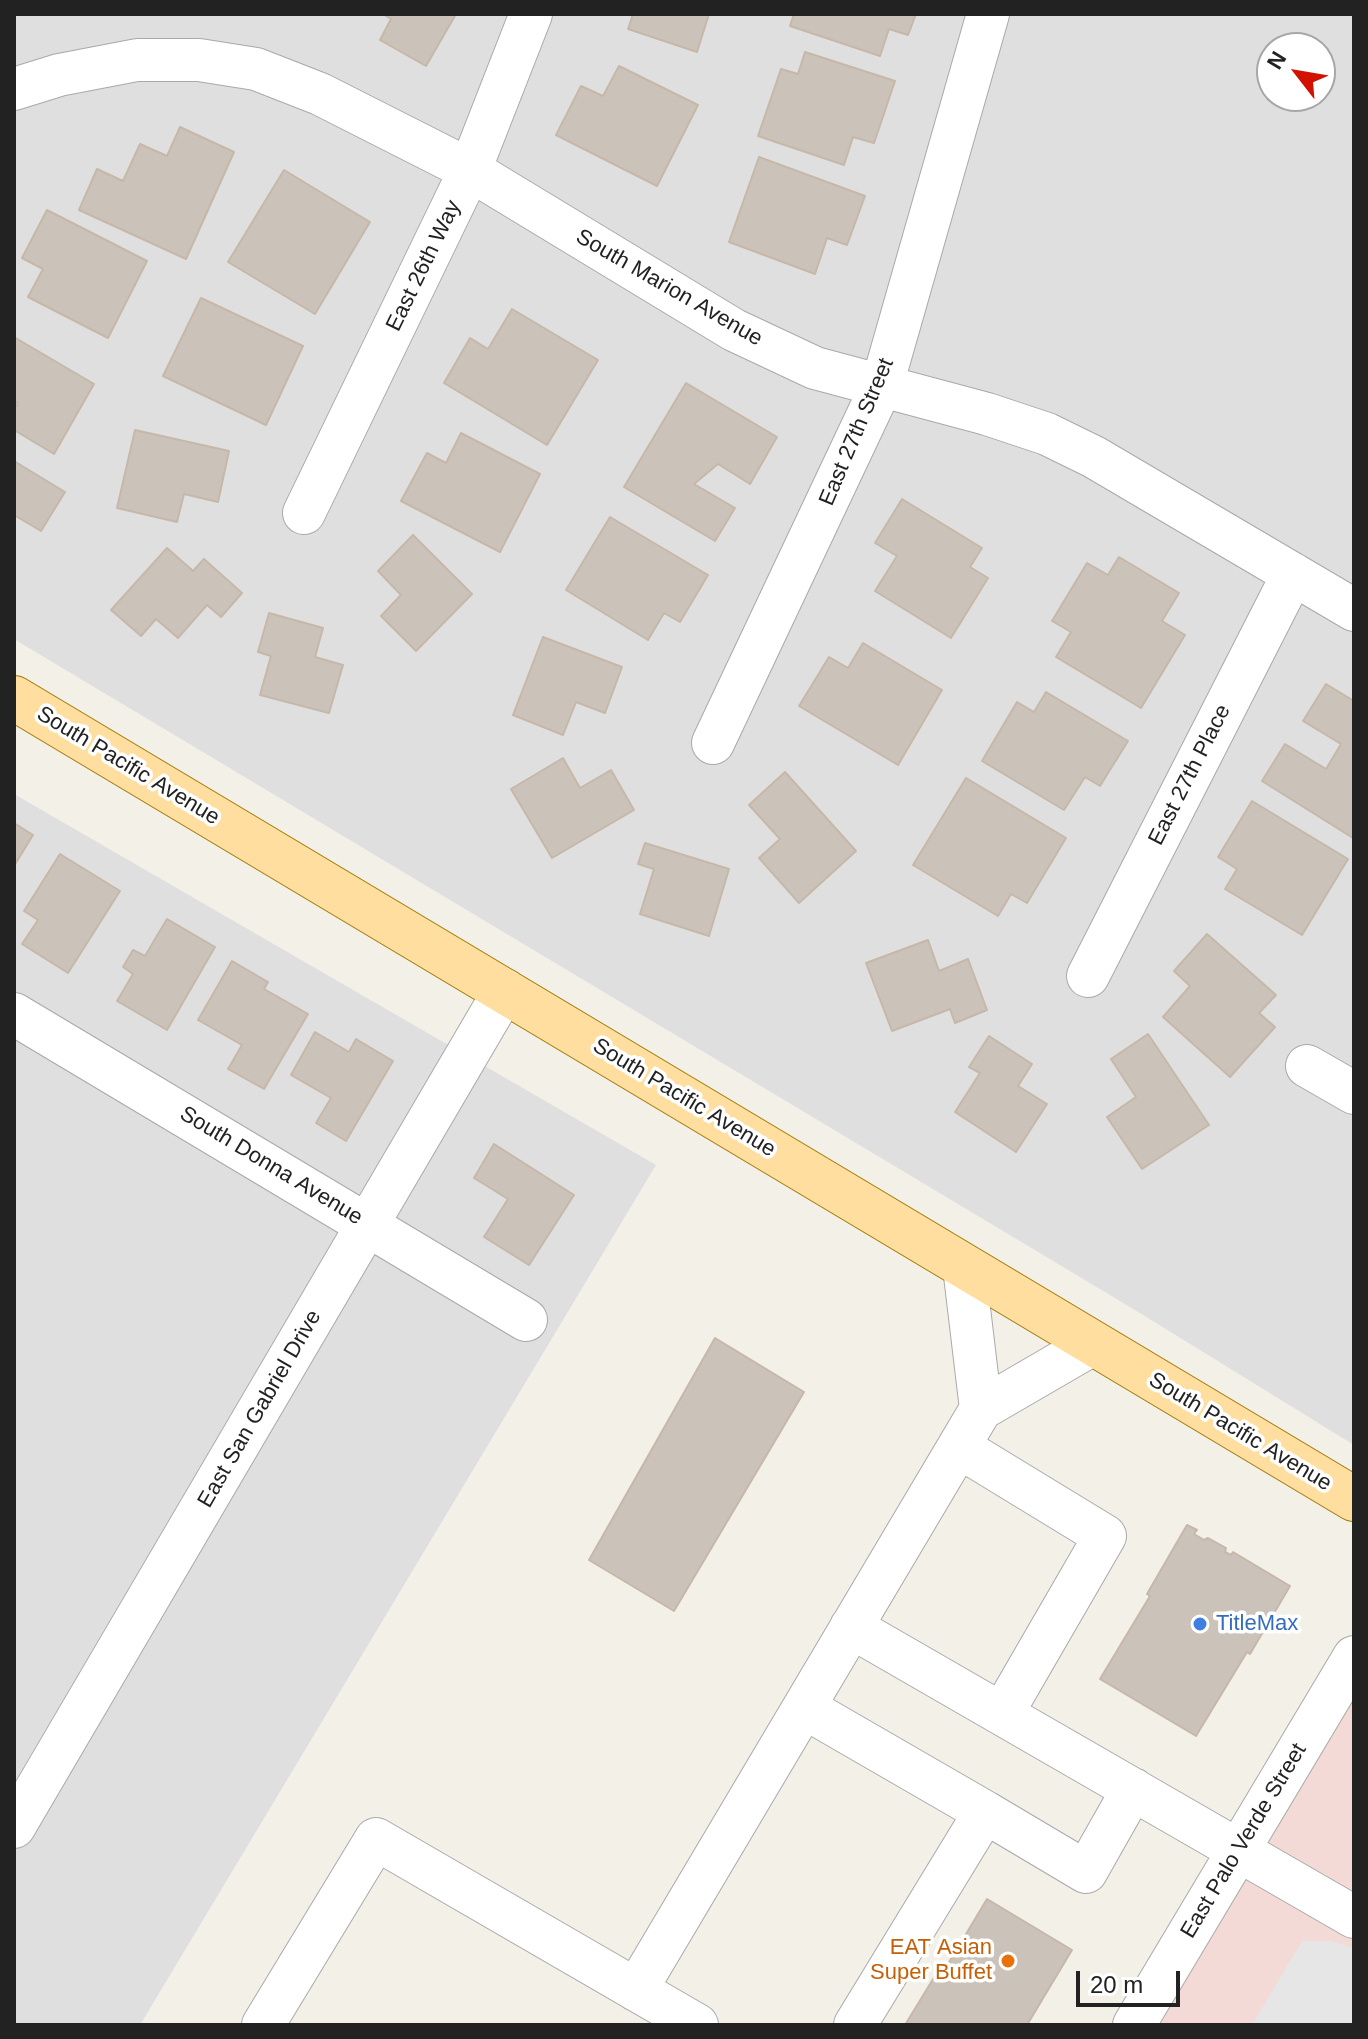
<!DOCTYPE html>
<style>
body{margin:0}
#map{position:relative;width:1368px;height:2039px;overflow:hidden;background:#f3f0e8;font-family:Helvetica,sans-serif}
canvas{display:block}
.frame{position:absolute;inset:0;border:16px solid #222;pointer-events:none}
.north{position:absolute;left:1256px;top:32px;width:80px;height:80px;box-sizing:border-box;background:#fff;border:2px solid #a7a7a7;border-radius:50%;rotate:301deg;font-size:22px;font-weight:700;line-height:32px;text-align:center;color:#222}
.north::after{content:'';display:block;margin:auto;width:28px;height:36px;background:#d31100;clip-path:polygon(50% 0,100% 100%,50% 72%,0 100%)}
.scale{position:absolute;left:1076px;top:1971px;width:104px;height:36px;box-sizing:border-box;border:4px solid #222;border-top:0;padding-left:10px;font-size:24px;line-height:28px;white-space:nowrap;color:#222;-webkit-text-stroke:6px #fff;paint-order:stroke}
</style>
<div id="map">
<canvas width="1368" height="2039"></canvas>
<div class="frame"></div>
<div class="north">N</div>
<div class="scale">20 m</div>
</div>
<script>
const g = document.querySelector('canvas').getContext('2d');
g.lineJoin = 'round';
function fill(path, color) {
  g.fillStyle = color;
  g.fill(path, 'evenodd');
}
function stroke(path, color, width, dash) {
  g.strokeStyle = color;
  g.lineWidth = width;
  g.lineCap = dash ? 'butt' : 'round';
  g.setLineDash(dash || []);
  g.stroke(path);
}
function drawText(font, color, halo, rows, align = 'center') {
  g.font = font + ' Helvetica,sans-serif';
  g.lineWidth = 7;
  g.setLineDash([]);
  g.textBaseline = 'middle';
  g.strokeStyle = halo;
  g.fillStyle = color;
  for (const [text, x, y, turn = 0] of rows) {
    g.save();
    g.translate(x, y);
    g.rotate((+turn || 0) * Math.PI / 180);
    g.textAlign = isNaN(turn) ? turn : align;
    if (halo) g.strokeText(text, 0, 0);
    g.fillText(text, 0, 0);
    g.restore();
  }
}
const residential = new Path2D(`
 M14 14H1354V1445L1135 1310 14 639ZM1272 48H1320V96H1272Z
 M14 794 656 1165 140 2025H14Z`);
const commercial = new Path2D(`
 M1354 1657V2025H1135Z`);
const parking = new Path2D(`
 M1302 1941H1331L1354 1948V2025H1252Z`);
const building = new Path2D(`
 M383 14H456L426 66 380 40 391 19Z
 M633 14H709L697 52 628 29Z
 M794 14H916L908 35 889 29 880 56 790 26Z
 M805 52 895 81 874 143 853 137 844 165 758 136 781 69 798 74Z
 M619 66 698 105 657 186 556 135 581 86 603 96Z
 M180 127 234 152 186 259 79 210 97 169 123 181 140 144 167 156Z
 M759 157 865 196 847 245 827 238 815 274 729 242Z
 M284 170 370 222 315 314 228 262Z
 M47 210 147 261 108 338 28 297 43 269 22 258Z
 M201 298 303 346 266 425 163 376Z
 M512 309 598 360 547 445 444 383 470 338 488 349Z
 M14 337 94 384 54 454 14 430V409L18 403 14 400Z
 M686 383 777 437 750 484 718 464 694 484 735 508 715 541 624 487Z
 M135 430 229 451 218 502 184 494 177 522 117 508Z
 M461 433 540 474 500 552 401 501 427 453 446 463Z
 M14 461 65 492 41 531 14 515Z
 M902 499 982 548 970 567 988 578 951 638 875 591 897 556 875 543Z
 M610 517 708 575 680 622 664 613 648 640 566 590Z
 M413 535 472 594 416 651 381 616 401 595 378 571Z
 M167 548 193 571 204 559 242 593 221 617 207 605 178 638 156 619 141 636 111 610Z
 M1119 557 1179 593 1162 621 1185 635 1141 708 1056 657 1071 632 1052 621 1087 563 1108 575Z
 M269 613 323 628 315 657 343 665 329 713 260 695 271 656 258 652Z
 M543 637 622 667 605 713 576 702 563 735 513 715Z
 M863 643 942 690 898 765 799 706 829 657 848 668Z
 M1326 684 1354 701 1353 838 1262 781 1285 744 1326 769 1341 744 1303 721Z
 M1046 692 1128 741 1100 786 1085 777 1064 810 982 761 1017 702 1034 712Z
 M563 758 580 788 611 770 634 810 552 858 511 789Z
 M785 772 856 851 799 903 759 858 780 839 749 805Z
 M966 778 1066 838 1027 903 1011 894 998 916 913 865Z
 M1252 801 1348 859 1302 935 1225 889 1237 869 1218 857Z
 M14 823 33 835 14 866Z
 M645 843 729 869 709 936 640 914 654 869 638 864Z
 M60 854 120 891 68 973 22 944 38 920 24 911Z
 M167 919 215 947 167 1030 117 1001 133 974 123 967 133 950 145 956Z
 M1207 934 1276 995 1259 1013 1275 1027 1230 1077 1163 1017 1190 986 1174 971Z
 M928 940 939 971 968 959 987 1010 955 1023 950 1009 892 1031 866 963Z
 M232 961 268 982 264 989 308 1014 264 1089 228 1069 242 1045 198 1020Z
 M315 1032 349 1052 356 1039 393 1061 346 1141 316 1123 331 1098 291 1075Z
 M1148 1034 1209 1125 1142 1169 1107 1117 1136 1097 1111 1059Z
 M989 1036 1032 1064 1018 1086 1047 1104 1016 1152 955 1112 980 1073 969 1067Z
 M494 1144 574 1195 529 1265 484 1237 508 1199 474 1178Z
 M715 1338 804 1392 674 1611 589 1560Z
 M1187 1525 1197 1530 1194 1534 1204 1540 1208 1538 1226 1548 1225 1552 1231 1555 1233 1552 1290 1586 1250 1654 1247 1652 1196 1736 1100 1679 1150 1596 1147 1594Z
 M987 1899 1072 1950 1027 2025H905L938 1971 942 1974Z`);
const minor = new Path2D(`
 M14 89 59 75 137 60H199L256 69 320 94 470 170 734 330 815 368 987 414 1047 434 1094 457 1354 610
 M304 513 470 170 531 14
 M713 743 882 385 988 14
 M1088 976 1293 574
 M14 1014 526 1320
 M1307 1066 1354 1093
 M964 1267 981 1409
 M959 1447 1105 1536 1002 1714
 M851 1627 1354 1917
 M805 1708 985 1812
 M14 1827 505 990
 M636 1990 981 1409 1093 1344
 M263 2025 376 1839 697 2025
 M855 2025 985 1812 1086 1872 1133 1789
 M1134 2025 1354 1657`);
const major = new Path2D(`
 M14 698 1354 1499`);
const markers = [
 [1200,1624,8,"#3f7fe0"],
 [1008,1961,8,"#e8710a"]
];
const streetNames = [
 ["East 26th Way",424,266,-64],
 ["South Marion Avenue",669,288,30],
 ["East 27th Street",857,432,-67],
 ["South Pacific Avenue",128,766,31],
 ["East 27th Place",1190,775,-63],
 ["South Pacific Avenue",684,1098,31],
 ["South Donna Avenue",271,1166,31],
 ["East San Gabriel Drive",260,1409,-60],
 ["South Pacific Avenue",1240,1432,31],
 ["East Palo Verde Street",1244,1841,-59]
];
const shopNames = [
 ["TitleMax",1216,1624]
];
const foodNames = [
 ["EAT Asian",992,1948],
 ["Super Buffet",992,1973]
];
fill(residential, '#e0dfdf');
fill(commercial, '#f4dad6');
fill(parking, '#e6e6e6');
fill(building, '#cbc3ba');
stroke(building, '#c6b8a9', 2);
stroke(minor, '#a9a9a9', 44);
stroke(major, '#9f7800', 46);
stroke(minor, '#fff', 42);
stroke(major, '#ffdea0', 44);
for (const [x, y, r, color] of markers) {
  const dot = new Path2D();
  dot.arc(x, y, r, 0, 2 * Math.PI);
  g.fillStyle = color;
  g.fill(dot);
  stroke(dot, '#fff', 3);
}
drawText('22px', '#222', '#fff', streetNames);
drawText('22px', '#366cbe', '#fff', shopNames, 'left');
drawText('22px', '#c56008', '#fff', foodNames, 'right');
</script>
